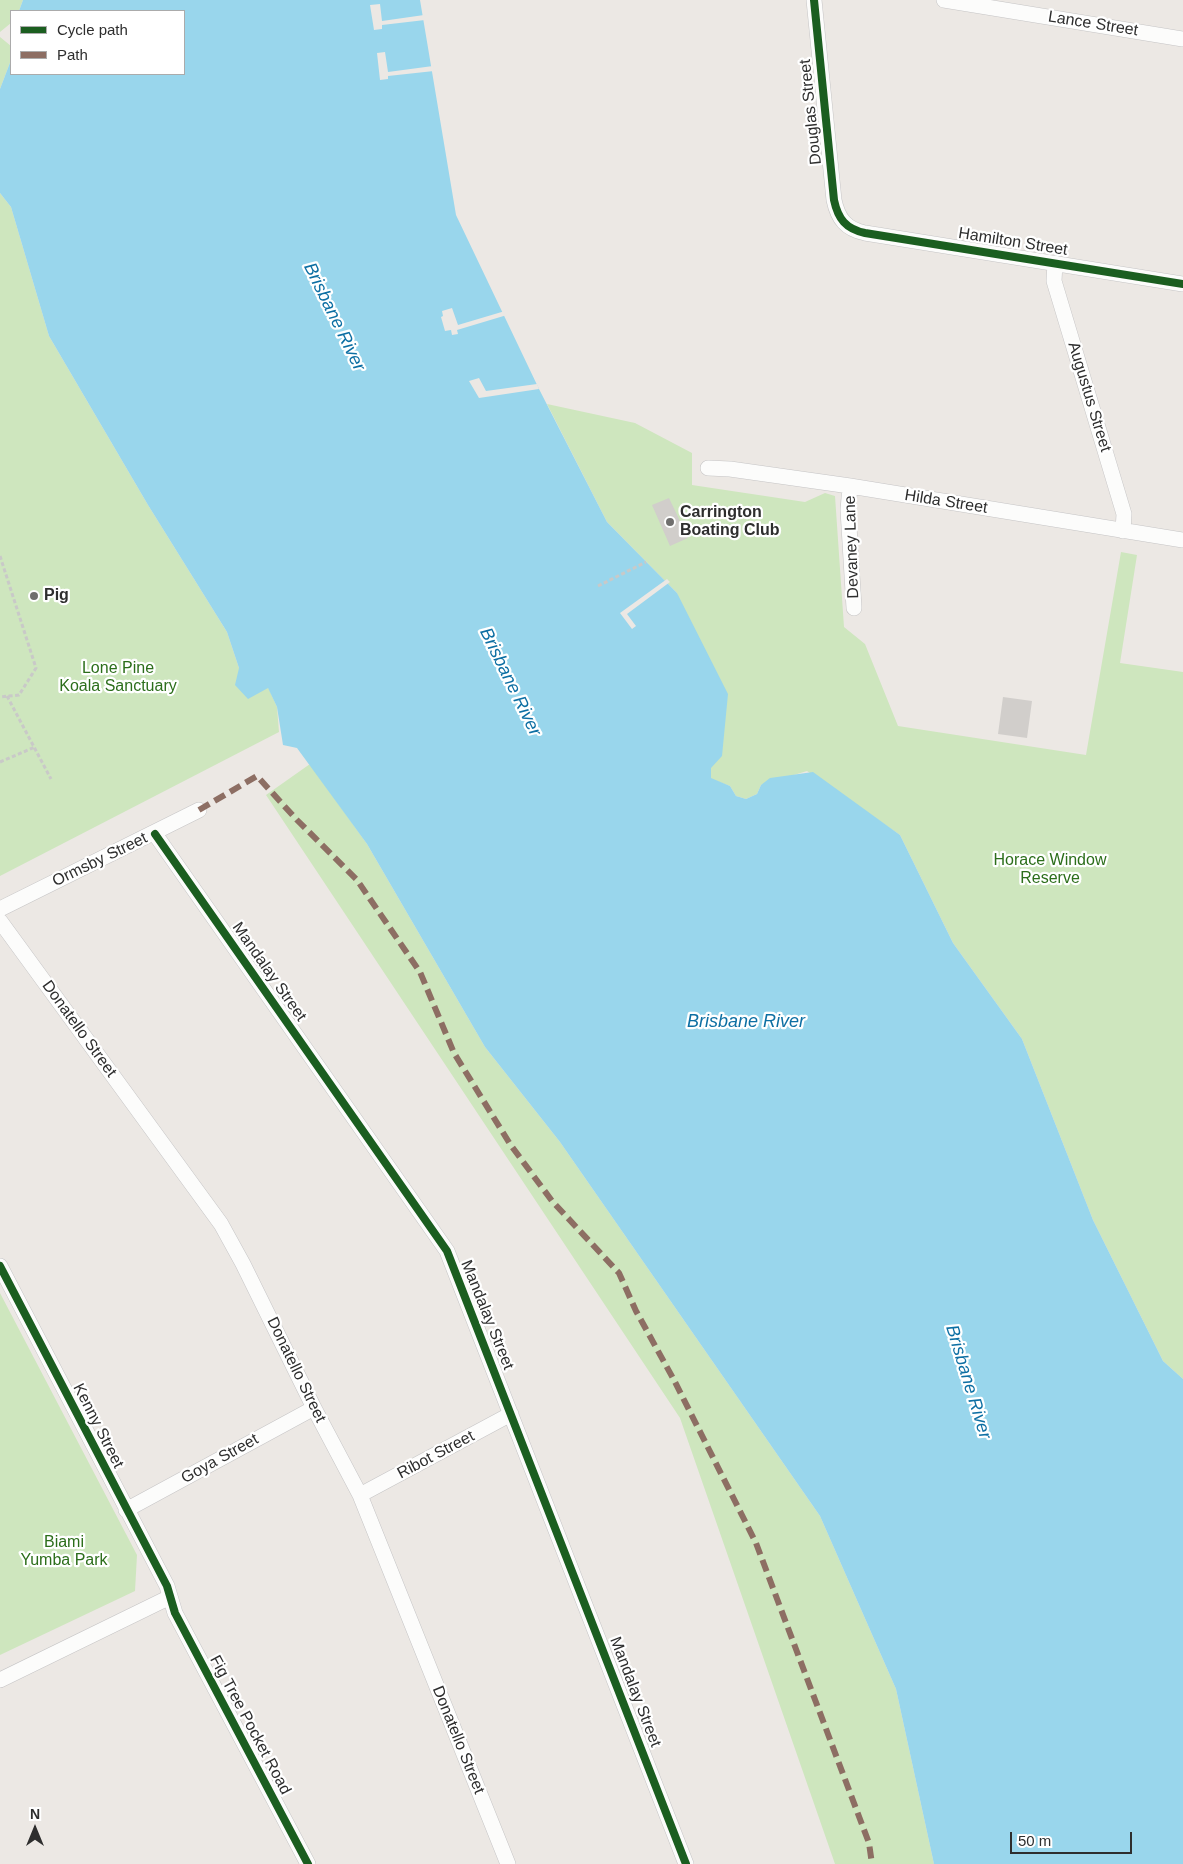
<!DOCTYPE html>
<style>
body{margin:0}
#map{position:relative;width:1183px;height:1864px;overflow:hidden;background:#ece8e4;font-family:Helvetica,sans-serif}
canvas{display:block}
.legend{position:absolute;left:10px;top:10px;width:175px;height:65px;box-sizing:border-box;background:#fff;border:1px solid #ababab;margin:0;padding:6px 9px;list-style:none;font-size:15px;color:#2e2e2e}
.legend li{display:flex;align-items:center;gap:10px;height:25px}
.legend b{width:25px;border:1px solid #ababab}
.north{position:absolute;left:10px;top:1804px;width:50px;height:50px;-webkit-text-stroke:4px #fff;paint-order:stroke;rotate:0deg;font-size:14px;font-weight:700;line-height:20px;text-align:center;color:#2e2e2e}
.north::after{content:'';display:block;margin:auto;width:18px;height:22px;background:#2e2e2e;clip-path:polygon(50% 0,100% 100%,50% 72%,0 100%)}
.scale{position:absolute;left:1010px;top:1832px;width:122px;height:22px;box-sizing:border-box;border:2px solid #2e2e2e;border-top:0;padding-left:6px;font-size:15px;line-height:18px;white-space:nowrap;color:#2e2e2e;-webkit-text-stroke:4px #fff;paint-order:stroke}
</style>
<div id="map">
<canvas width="1183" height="1864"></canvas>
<ul class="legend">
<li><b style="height:6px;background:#1b5e20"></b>Cycle path</li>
<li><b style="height:6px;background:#8d6e63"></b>Path</li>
</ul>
<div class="north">N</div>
<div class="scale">50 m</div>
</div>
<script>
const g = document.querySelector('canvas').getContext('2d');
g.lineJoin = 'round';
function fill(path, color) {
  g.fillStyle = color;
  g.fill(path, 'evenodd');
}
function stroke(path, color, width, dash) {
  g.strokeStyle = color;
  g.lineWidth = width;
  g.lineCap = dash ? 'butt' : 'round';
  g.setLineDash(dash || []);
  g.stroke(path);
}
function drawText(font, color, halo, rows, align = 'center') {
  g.font = font + ' Helvetica,sans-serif';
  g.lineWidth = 4.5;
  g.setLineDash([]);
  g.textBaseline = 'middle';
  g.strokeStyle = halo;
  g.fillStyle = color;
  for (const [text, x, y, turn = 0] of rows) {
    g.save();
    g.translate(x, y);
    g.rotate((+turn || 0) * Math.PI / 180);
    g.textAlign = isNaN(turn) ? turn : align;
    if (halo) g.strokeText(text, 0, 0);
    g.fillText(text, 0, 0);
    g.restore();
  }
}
const green = new Path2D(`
 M0 0H23L19 11H11V23L0 32Z
 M0 37 11 46V60L0 89Z
 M0 193 11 207 49 336 148 505 227 632 239 668 268 687 277 707 279 732 0 876Z
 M547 404 635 423 692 453V485L805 502 825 493 835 496 844 627 865 644 898 726 1086 755 1121 552 1137 555 1120 663 1183 672V1379L1163 1361 1093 1220 1022 1039 953 943 900 835 807 771 761 785 757 794 746 799 736 796 730 786 711 779V768L677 593 607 522Z
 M310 764 367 844 485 1047 560 1142 820 1516 896 1689 934 1864H835L680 1418 266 795Z
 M0 1293 137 1555 135 1591 0 1655Z`);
const water = new Path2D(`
 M23 0H420L456 215 539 389 607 522 677 593 728 694 722 756 711 768V778L730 786 736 796 746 799 757 794 761 785 770 778 813 772 900 835 953 943 1022 1039 1093 1220 1163 1361 1183 1379V1864H934L896 1689 820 1516 560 1142 485 1047 367 844 297 748 283 745 277 707 268 688 248 699 235 685 239 668 227 632 148 505 49 336 11 207 0 193V89L11 60V74H184V11H19Z`);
const pier = new Path2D(`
 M380 4 382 21 424 15 425 20 382 25V29L374 30 370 5Z
 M385 52 388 72 433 66 434 71 388 76V79L380 80 377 53Z
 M452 308 458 325 505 311 507 315 457 330 458 334 452 335 451 330 445 331 441 317 443 316 442 311Z
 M479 378 486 391 537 384 539 389 479 398 469 381Z
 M667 579 670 582 627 614 636 626 632 629 620 613Z`);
const building = new Path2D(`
 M669 498 688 538 670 546 652 505Z
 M1003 697 1032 701 1027 738 998 734Z`);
const path = new Path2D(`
 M0 556 36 668 19 695 0 697
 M598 586 646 562
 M7 696 51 779
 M0 762 35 747`);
const street = new Path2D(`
 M814 0 834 200C838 219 846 229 865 233L1183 284
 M944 0 1183 39
 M1055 263 1054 281 1124 514 1123 531
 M708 468 730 469 850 486 1183 540
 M850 486 848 510 854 608
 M155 834 447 1251 686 1864
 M0 909 199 810
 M0 921 221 1224 243 1264 314 1408 360 1495 508 1864
 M0 1266 167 1586 175 1613 308 1864
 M360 1495 511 1414
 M126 1510 314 1408
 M0 1680 170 1597`);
const quiet = new Path2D(`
 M199 810 257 776 297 820 357 880 420 972 454 1053 510 1144 552 1201 619 1273 636 1311 674 1380 756 1543 869 1843 872 1864`);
const cycleway = new Path2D(`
 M814 0 834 200C838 219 846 229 865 233L1183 284
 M155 834 447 1251 686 1864
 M0 1266 167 1586 175 1613 308 1864`);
const markers = [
 [670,522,5,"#706f6e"],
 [34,596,5,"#706f6e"]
];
const streetNames = [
 ["Lance Street",1093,24,9],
 ["Douglas Street",811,112,-96],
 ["Hamilton Street",1013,242,9],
 ["Augustus Street",1089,397,73],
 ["Hilda Street",946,502,9],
 ["Devaney Lane",852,547,-92],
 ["Ormsby Street",100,860,-26],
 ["Mandalay Street",269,972,55],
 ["Donatello Street",79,1029,54],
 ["Mandalay Street",487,1315,68],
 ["Donatello Street",296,1370,64],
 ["Kenny Street",98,1426,63],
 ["Ribot Street",436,1455,-28],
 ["Goya Street",220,1459,-29],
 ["Mandalay Street",635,1692,69],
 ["Fig Tree Pocket Road",250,1725,62],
 ["Donatello Street",458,1740,68]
];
const poiNames = [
 ["Carrington",680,513],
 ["Boating Club",680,531],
 ["Pig",44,596]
];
const parkNames = [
 ["Lone Pine",118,669],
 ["Koala Sanctuary",118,687],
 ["Horace Window",1050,861],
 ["Reserve",1050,879],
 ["Biami",64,1543],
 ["Yumba Park",64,1561]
];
const waterNames = [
 ["Brisbane River",334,317,64],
 ["Brisbane River",510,682,64],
 ["Brisbane River",746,1022],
 ["Brisbane River",968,1382,73]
];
fill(green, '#cee6be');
fill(water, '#99d6ec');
fill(pier, '#ece8e4');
fill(building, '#d1cecb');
stroke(street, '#c5c4c5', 16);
stroke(path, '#c9c9c8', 3, [4, 2.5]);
stroke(street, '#fcfcfb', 15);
stroke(quiet, '#8d6e63', 6, [12, 6]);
stroke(cycleway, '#1b5e20', 8);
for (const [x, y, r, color] of markers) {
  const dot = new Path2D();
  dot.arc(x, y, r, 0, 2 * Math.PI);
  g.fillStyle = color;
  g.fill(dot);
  stroke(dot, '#fff', 2);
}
drawText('16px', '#2e2e2e', '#fff', streetNames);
drawText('bold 16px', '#2e2e2e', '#fff', poiNames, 'left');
drawText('16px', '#2c6e1b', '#fff', parkNames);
drawText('italic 18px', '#0d6fa3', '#fff', waterNames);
</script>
